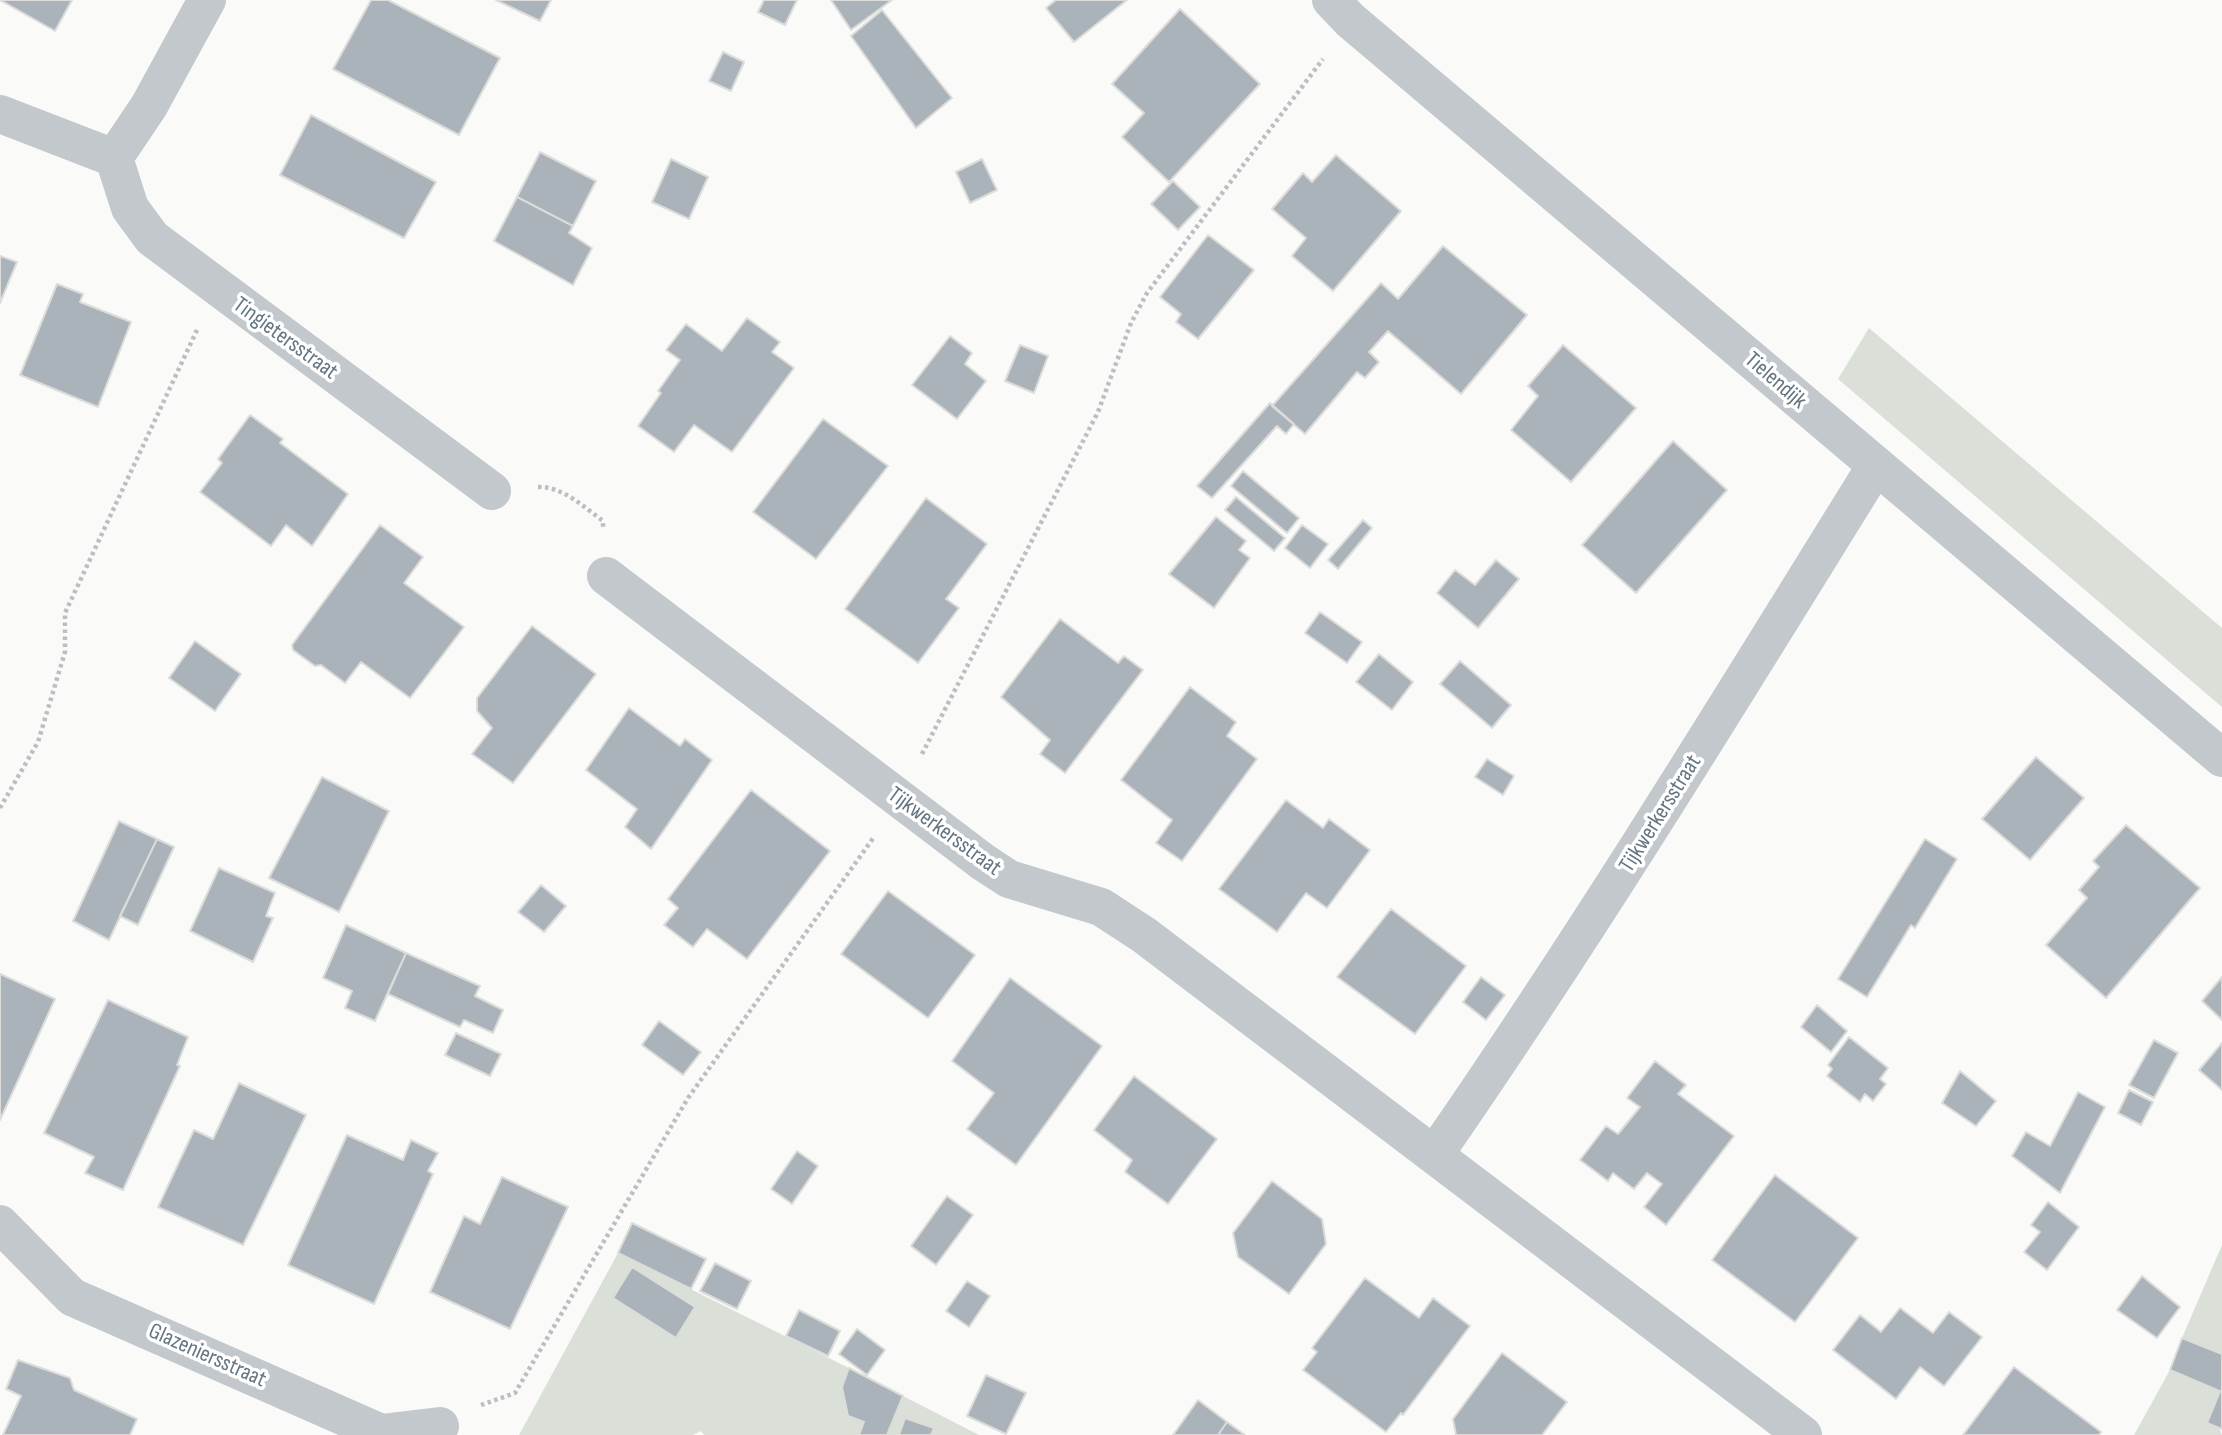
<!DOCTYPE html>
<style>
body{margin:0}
canvas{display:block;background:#fafaf8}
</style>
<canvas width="2222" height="1435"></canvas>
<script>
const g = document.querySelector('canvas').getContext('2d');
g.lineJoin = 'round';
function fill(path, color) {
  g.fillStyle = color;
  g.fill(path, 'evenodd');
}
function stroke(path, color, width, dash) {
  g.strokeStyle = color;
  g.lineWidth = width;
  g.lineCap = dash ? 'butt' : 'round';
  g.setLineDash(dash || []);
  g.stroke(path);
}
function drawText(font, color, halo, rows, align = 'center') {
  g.font = font + ' "Sofia Sans Condensed",sans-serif';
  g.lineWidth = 7;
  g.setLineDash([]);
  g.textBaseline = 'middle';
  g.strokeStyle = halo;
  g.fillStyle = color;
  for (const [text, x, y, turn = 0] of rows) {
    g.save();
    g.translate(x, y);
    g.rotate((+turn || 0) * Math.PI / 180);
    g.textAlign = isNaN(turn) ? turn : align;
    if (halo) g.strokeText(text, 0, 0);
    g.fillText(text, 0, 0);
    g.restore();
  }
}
const green = new Path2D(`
 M1869 328 2222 628V707L1838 379Z
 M2222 1245V1354L2182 1338Z
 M618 1253 849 1368 842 1387 848 1416 864 1422 859 1435H704L701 1431 693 1435H519Z
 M2170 1370 2220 1391 2208 1423 2219 1428 2222 1435H2134Z
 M903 1396 979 1435H931L933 1428 905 1418 899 1435H887Z`);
const building = new Path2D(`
 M0 0H72L55 31Z
 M371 0H388L500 58 459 135 333 69Z
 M496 0H551L540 21Z
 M764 0H797L785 25 758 12Z
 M831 0H892L851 30Z
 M1056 0H1127L1074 42 1046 8Z
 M1180 9 1260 84 1169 182 1122 137 1144 113 1112 84Z
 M882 10 952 98 916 128 851 36Z
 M723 52 744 62 731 91 709 81Z
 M311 115 436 182 404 238 280 175Z
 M540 152 596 181 573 226 517 197Z
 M1336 155 1401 211 1333 291 1292 256 1306 238 1272 209 1303 173 1312 182Z
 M671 159 708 177 689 219 652 202Z
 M982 159 997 190 970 203 956 172Z
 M1173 181 1200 207 1178 230 1151 204Z
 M517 197 573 226 569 233 592 248 573 285 494 241Z
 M1208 235 1254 270 1198 339 1176 322 1181 314 1160 297Z
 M1443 246 1527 315 1461 394 1388 331 1369 352 1379 362 1365 378 1357 372 1305 434 1272 406 1381 283 1398 299Z
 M0 256 17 262 0 303Z
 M57 284 83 294 80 302 131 322 98 407 20 375Z
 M747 318 780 342 772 352 794 368 732 452 694 425 674 452 638 426 661 393 658 391 680 360 666 350 686 324 722 351Z
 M950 336 972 353 965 364 986 381 957 419 912 385Z
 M1020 345 1048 356 1034 393 1005 381Z
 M1563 345 1636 408 1571 482 1511 430 1538 396 1528 386Z
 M1270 403 1294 424 1286 434 1277 426 1212 498 1197 486Z
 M250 415 283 439 280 443 348 494 312 546 286 525 271 546 200 492 222 463 218 459Z
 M823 419 888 466 816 559 753 512Z
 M1673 441 1727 490 1636 593 1582 545Z
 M1243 471 1299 518 1287 533 1231 486Z
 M1236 497 1285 538 1274 551 1225 510Z
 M926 498 987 544 946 599 959 608 918 663 845 609Z
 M1216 517 1246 541 1239 550 1250 558 1214 608 1169 574Z
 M1363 520 1372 528 1338 569 1328 560Z
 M380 525 423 557 404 583 464 627 410 698 361 662 345 683 321 665 315 666 293 650 292 645Z
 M1302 525 1328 544 1310 568 1285 548Z
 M1496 560 1519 579 1478 628 1437 593 1455 570 1475 585Z
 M1320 612 1362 642 1347 663 1305 633Z
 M1060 619 1118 663 1124 656 1143 670 1065 773 1040 754 1050 740 1001 697Z
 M532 626 596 674 513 783 472 754 492 728 477 711V698Z
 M195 641 241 674 215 711 169 678Z
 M1379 654 1413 682 1392 710 1356 682Z
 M1460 661 1511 705 1492 728 1440 684Z
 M1190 687 1236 722 1227 736 1257 759 1182 861 1156 843 1172 820 1121 780Z
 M629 708 680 746 685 739 712 760 651 849 625 827 637 809 586 770Z
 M2036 757 2084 798 2030 860 1982 819Z
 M1487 759 1514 776 1503 795 1475 777Z
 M322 777 389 811 339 912 269 878Z
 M751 790 830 851 747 959 707 929 693 947 664 925 678 908 668 899Z
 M1286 800 1323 828 1329 819 1370 850 1327 908 1306 893 1277 932 1219 889Z
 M119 821 157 839 109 940 73 921Z
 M2126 825 2200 888 2106 998 2046 945 2087 898 2079 890 2099 867 2093 861Z
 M157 839 174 847 138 925 120 916Z
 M1925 839 1957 859 1915 928 1911 925 1867 997 1838 979Z
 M219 868 275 893 266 916 273 918 253 962 190 931Z
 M541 885 566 906 544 932 518 912Z
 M888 891 975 955 928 1018 841 954Z
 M1391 909 1466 966 1415 1034 1337 977Z
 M346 925 406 953 375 1021 345 1008 352 991 323 978Z
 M406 953 480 986 475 996 503 1010 493 1033 464 1020 460 1027 388 994Z
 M0 974 55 999 0 1120Z
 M1481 977 1505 995 1486 1020 1463 1002Z
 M2222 977V1020L2202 1001Z
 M1010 978 1102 1046 1016 1165 967 1129 994 1093 952 1061Z
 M108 1000 188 1037 177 1065 180 1066 123 1190 85 1173 94 1157 44 1133Z
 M1817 1005 1847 1031 1831 1052 1801 1027Z
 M659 1021 701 1052 683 1075 642 1045Z
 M456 1033 501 1054 490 1076 445 1055Z
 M1849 1037 1888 1068 1880 1079 1886 1084 1873 1101 1865 1094 1860 1102 1827 1076 1832 1069 1828 1065Z
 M2154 1040 2178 1053 2154 1098 2129 1085Z
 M2222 1043V1090L2199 1070Z
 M1655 1061 1686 1085 1678 1094 1734 1136 1666 1225 1644 1207 1662 1184 1647 1173 1634 1189 1613 1173 1608 1181 1580 1160 1606 1126 1618 1134 1640 1107 1627 1098Z
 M1960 1071 1996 1101 1976 1126 1942 1103Z
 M1134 1076 1217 1139 1168 1204 1125 1172 1132 1160 1094 1130Z
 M239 1083 306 1115 243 1245 158 1207 194 1130 213 1139Z
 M2129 1090 2153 1102 2141 1125 2118 1113Z
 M2078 1092 2105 1107 2060 1193 2012 1156 2026 1132 2050 1146Z
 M347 1135 403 1160 411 1140 438 1153 428 1171 433 1174 374 1304 288 1265Z
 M797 1151 818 1166 792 1204 771 1189Z
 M1775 1175 1858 1238 1795 1322 1712 1260Z
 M502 1177 568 1207 510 1329 430 1292 464 1216 480 1224Z
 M1272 1181 1322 1219 1326 1244 1289 1294 1238 1257 1233 1233Z
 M947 1196 973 1215 936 1265 911 1246Z
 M2048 1202 2079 1227 2047 1270 2024 1252 2040 1232 2031 1225Z
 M632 1223 706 1259 691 1289 618 1253Z
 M715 1263 751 1281 737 1309 700 1291Z
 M632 1267 695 1307 676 1338 613 1298Z
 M2142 1276 2180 1307 2157 1338 2117 1310Z
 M1365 1278 1419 1318 1433 1298 1470 1326 1403 1415 1401 1413 1386 1432 1303 1370 1317 1352 1312 1348Z
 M967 1281 990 1296 969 1327 946 1311Z
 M1900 1308 1933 1333 1949 1312 1982 1337 1944 1386 1920 1367 1896 1399 1833 1350 1860 1315 1881 1332Z
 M799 1310 840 1331 828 1356 786 1336Z
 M857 1329 885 1350 867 1375 839 1354Z
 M2182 1338 2222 1354V1392L2170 1370Z
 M1502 1353 1567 1402 1542 1435H1456L1453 1419Z
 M18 1360 70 1378 74 1390 137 1419 130 1435H3L21 1396 6 1389Z
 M2014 1367 2101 1432 2099 1435H1963Z
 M849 1368 903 1396 887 1435H859L864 1422 848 1416 842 1387Z
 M986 1375 1026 1393 1006 1434 967 1416Z
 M2220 1391 2222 1392V1429L2207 1423Z
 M1198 1400 1227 1422 1218 1435H1173Z
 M905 1418 934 1428 931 1435H899Z
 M1227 1422 1245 1435H1218Z`);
const path = new Path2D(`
 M538 487C562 486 584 507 603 521V528
 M922 754 1098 412 1131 323 1147 293 1323 59
 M0 808 38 742 65 652V613L197 330
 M481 1405 515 1393 688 1098 874 837`);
const minor = new Path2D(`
 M0 114 114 158 130 208 152 238 492 491
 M114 158 149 106 207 0
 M606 576 983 862 1009 879 1101 907 1144 935 1803 1435
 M1435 1154C1590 930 1732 698 1875 467
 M0 1224 72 1297 381 1433 440 1426`);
const tertiary = new Path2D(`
 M1331 0 1350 20 2222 758`);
const streetNames = [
 ["Tingietersstraat",285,339,36],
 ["Tielendijk",1775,381,41],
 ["Tijkwerkersstraat",1661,814,-58],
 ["Tijkwerkersstraat",944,832,36],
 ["Glazeniersstraat",207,1356,24]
];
fill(green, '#dadfd7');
fill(building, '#aab3b9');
stroke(building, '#dcdcda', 2);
stroke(path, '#bbbfc2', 4.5, [3.5, 3.5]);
stroke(minor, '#c3c8cc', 38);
stroke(tertiary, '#c3c8cc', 38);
drawText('23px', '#657683', '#fff', streetNames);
</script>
